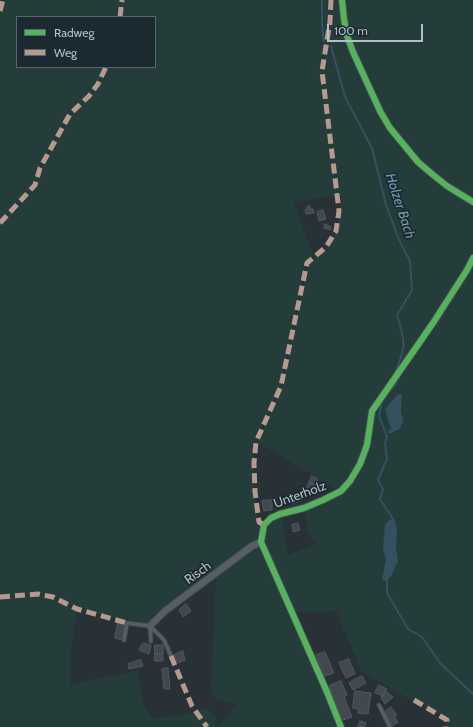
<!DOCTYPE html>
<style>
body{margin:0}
#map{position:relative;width:473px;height:727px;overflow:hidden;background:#283136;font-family:Cabin,sans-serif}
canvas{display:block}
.legend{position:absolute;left:16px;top:16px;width:140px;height:52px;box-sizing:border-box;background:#1b2931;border:1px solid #57656d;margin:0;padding:5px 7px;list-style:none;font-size:12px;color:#b2bfc8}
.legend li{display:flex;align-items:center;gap:8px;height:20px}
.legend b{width:20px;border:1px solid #57656d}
.scale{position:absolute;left:327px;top:24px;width:96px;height:18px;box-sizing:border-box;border:2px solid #b2bfc8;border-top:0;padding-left:5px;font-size:12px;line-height:14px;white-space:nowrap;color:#b2bfc8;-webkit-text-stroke:3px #1b2931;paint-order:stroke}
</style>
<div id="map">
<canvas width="473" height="727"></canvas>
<ul class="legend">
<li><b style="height:5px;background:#56b35d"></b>Radweg</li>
<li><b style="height:5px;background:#b69a8f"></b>Weg</li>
</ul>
<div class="scale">100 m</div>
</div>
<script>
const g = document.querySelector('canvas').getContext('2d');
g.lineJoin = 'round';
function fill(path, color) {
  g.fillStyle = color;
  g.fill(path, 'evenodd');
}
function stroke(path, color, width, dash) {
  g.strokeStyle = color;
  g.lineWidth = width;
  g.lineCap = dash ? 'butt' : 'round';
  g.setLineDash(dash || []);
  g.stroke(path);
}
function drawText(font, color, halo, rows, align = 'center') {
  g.font = font + ' Cabin,sans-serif';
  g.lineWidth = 3.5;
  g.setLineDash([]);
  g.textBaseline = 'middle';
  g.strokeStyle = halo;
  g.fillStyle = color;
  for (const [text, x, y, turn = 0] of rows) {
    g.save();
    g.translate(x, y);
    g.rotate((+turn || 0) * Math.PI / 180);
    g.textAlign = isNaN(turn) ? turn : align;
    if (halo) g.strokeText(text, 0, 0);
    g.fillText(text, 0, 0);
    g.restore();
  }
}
const green = new Path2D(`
 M3 0H473V198C444 187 421 164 403 139L401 144 417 163 431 176 467 201 473 209V252L469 263 432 322 371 410 366 445 359 464 349 481 339 490 257 442 282 386 308 263C314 257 322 253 327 246 338 233 342 212 339 195L294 202 313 255 307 261 303 276 281 385 255 442 253 463 254 494 259 535 255 541 216 573 176 600 149 623H140L125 620 78 609 53 596 38 594 0 597V11ZM17 17H155V67H17ZM81 103H82L71 114 39 172V168L70 114Z
 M473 261V727H447L448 719 414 700 413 701 362 672 336 611 294 612 264 542 265 529 270 521 282 516 287 556 317 543 308 532 305 510 334 498 361 464 373 411ZM403 400C401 411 403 420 400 430L385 435 384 434 391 430ZM397 529 396 547 398 561 382 579 386 559Z
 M257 546 261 547 340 727H217L237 705 220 700 212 696 211 687 216 576 253 547Z
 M38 595 53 598 77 611 70 653 71 685 138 670 142 700 151 718 181 716 204 708 216 717 215 727H0V598Z`);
const water = new Path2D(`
 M402 393 401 412 403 421 400 429 389 434 387 432 391 429 385 410 396 396Z
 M390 519 395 521 397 529 396 547 398 561 391 576 386 581 382 579 386 559 383 549 385 525Z`);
const stream = new Path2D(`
 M322 0V25L324 41
 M331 46 345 97 372 148 386 205 399 240 410 261 412 290 397 315C405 342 407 346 395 372
 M387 394 396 384
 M382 400 379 416 387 437 385 444 387 459 378 480 383 489 380 499 393 519 392 523
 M387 579V593L408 629 422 637 440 663 473 694`);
const building = new Path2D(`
 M310 206V209H313L314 213 306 214 305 210 307 209V207Z
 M323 210 326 219 319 221 317 212Z
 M325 224 331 227 330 230 324 228Z
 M312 476 318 479 315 485 309 483Z
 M309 483 315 485 312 492 306 489Z
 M299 493 302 500 292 504 289 497Z
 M272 500V510L264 511 262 501Z
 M298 523 300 530 293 532 292 525Z
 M186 604 191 611 183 617 179 610Z
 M118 623 125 624 122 640 115 638Z
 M143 643 151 645 149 654 139 650Z
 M155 645H163V654H155Z
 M183 651 185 660 178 663 174 655Z
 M325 652 334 673 325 676 316 655Z
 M155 654H163V661H155Z
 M349 659 355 674 346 678 339 663Z
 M141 660 143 666 129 669 128 664Z
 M168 668 170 689H164L162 669Z
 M362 676 366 683 353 690 349 683Z
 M341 681 347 695 344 697 352 717 343 720 329 686Z
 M379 685 387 689 383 696 375 693Z
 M355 691 371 693 368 714 358 713V709L353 708Z
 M385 691 393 697 385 704 381 698 382 696H383Z
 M391 707 397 715 394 717 398 722 392 726 388 721 390 720 384 713Z
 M360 721 366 723 364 727H358Z`);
const service = new Path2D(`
 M150 626 151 641
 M124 640 127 623 150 626 164 640 171 656
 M379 705 390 727`);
const minor = new Path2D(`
 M342 0 344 19 347 36 353 52 380 111 390 128 418 162 432 174 447 186 473 202
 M150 626 165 611 252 546 261 542
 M341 727 327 692 261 542 264 525 271 518 280 514 304 508 323 500 341 491 350 481 360 464 367 445 372 411 433 323 467 270 473 258`);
const quiet = new Path2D(`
 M0 11 3 0
 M120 17 122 0
 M0 223 35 185 40 168 70 114 89 96 98 84 106 67
 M264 525 259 522 255 492 254 463 256 442 281 386 307 263 326 247 336 231 339 211 322 71 330 22 331 0
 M0 597 38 594 53 597 77 609 127 623
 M171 656 192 706 207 727
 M414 700 447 720 446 727`);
const cycleway = new Path2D(`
 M342 0 344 19 347 36 353 52 380 111 390 128 418 162 432 174 447 186 473 202
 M341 727 327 692 261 542 264 525 271 518 280 514 304 508 323 500 341 491 350 481 360 464 367 445 372 411 433 323 467 270 473 258`);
const streetNames = [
 ["Unterholz",300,495,-20],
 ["Risch",198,573,-36]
];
const waterNames = [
 ["Holzer Bach",400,206,72]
];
fill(green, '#253d3a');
fill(water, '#35505f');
stroke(stream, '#35505f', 2);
fill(building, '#41494e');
stroke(building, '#50595e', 1);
stroke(service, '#464d51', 5);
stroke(minor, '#464d51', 8);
stroke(service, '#585f64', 3);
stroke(minor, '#585f64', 6);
stroke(quiet, '#b69a8f', 5, [10, 5]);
stroke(cycleway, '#56b35d', 6);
drawText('13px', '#b2bfc8', '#1b2931', streetNames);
drawText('italic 14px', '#7197ab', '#1b2931', waterNames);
</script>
